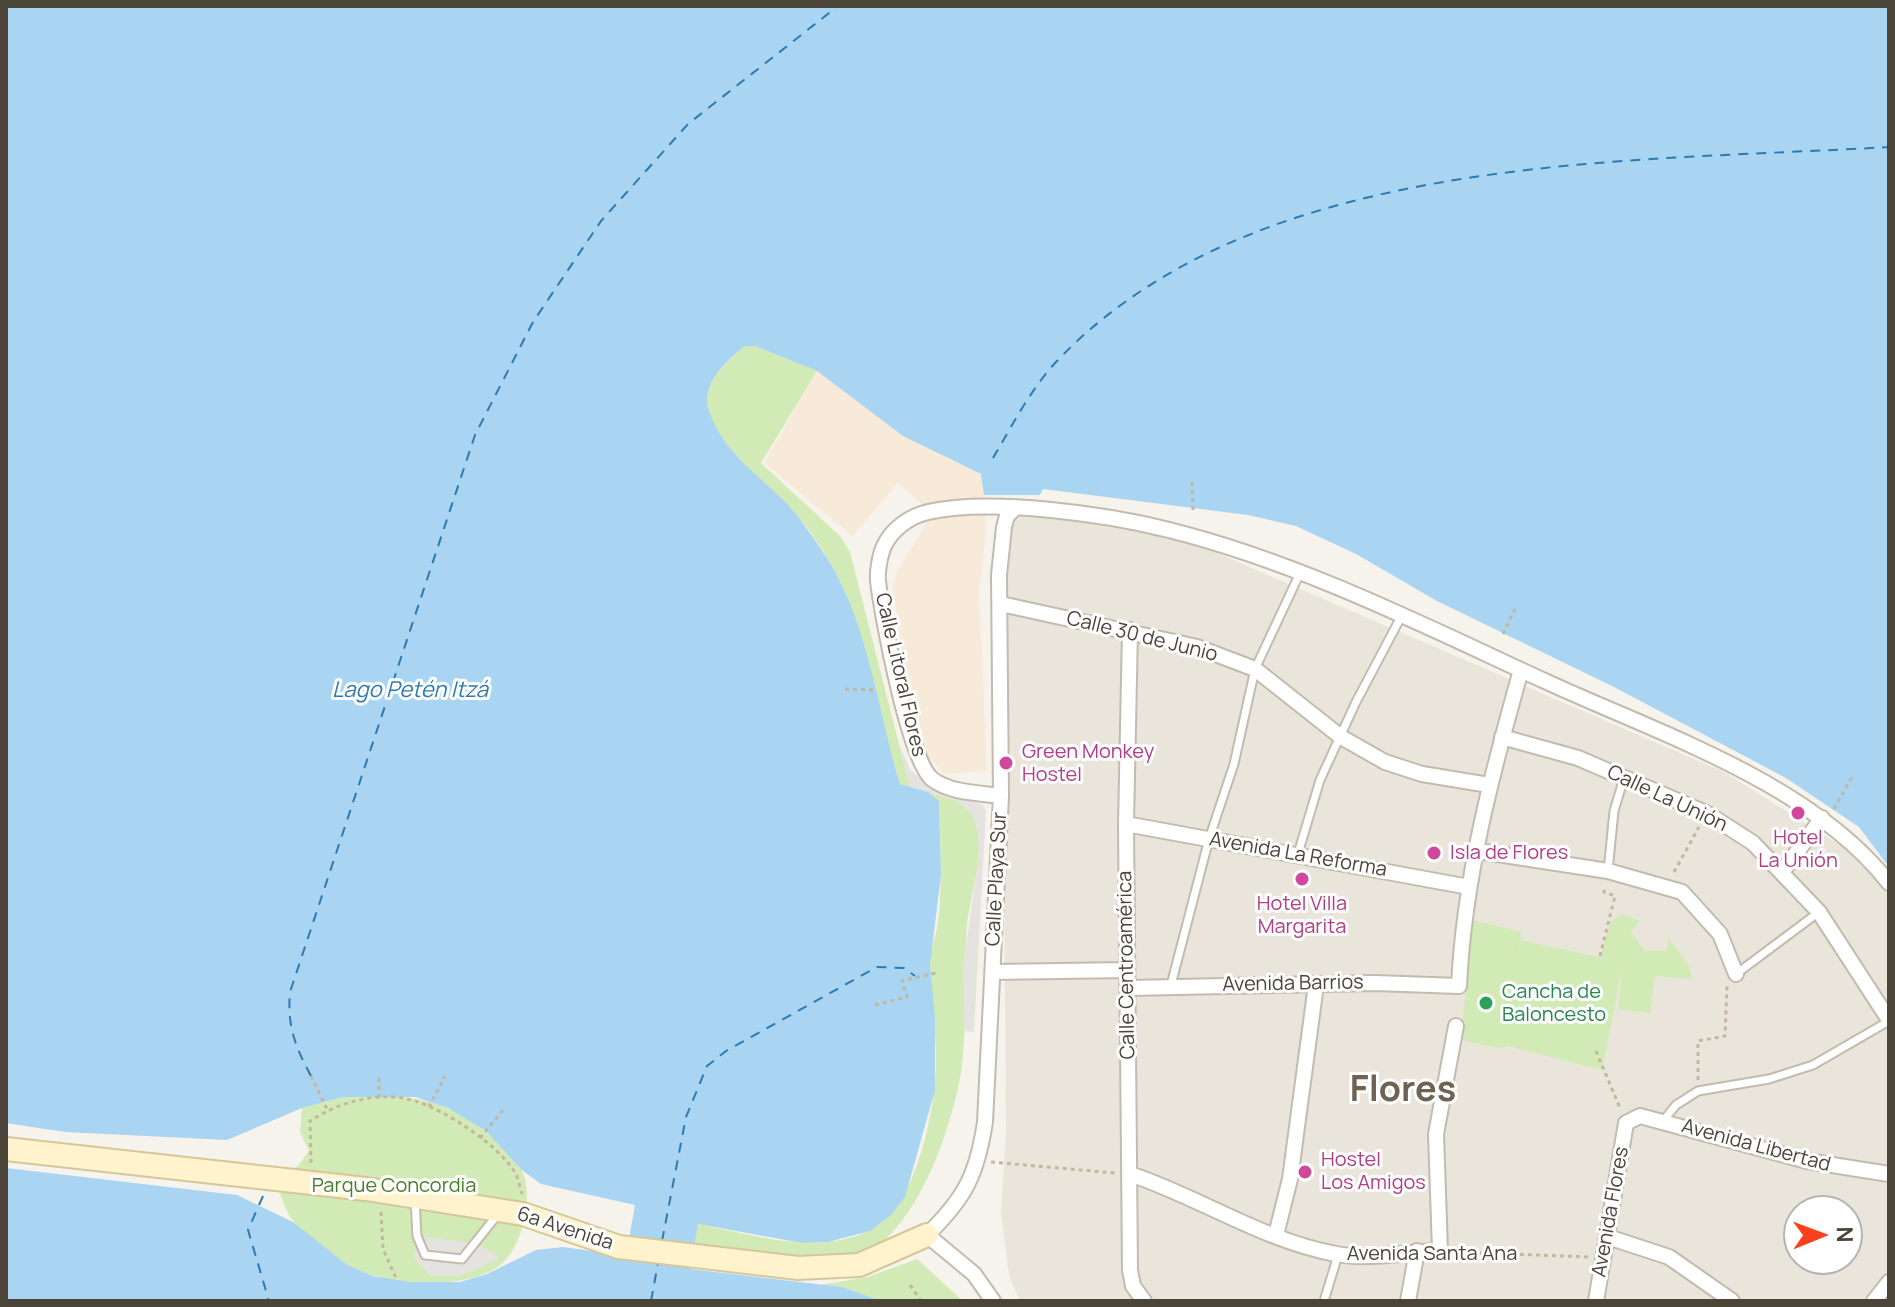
<!DOCTYPE html>
<meta charset="utf-8">
<style>
body{margin:0}
#map{position:relative;width:1895px;height:1307px;overflow:hidden;background:#f6f3ec;font-family:Manrope,sans-serif}
canvas{display:block}
.frame{position:absolute;inset:0;border:8px solid #4b4439;pointer-events:none}
.north{position:absolute;left:1783px;top:1195px;width:80px;height:80px;box-sizing:border-box;background:#fff;border:2px solid #b7b4b0;border-radius:50%;rotate:89deg;font-size:22px;font-weight:700;line-height:32px;text-align:center;color:#4b4439}
.north::after{content:'';display:block;margin:auto;width:28px;height:36px;background:#fc3f1d;clip-path:polygon(50% 0,100% 100%,50% 72%,0 100%)}
</style>
<div id="map">
<canvas width="1895" height="1307"></canvas>
<div class="frame"></div>
<div class="north">N</div>
</div>
<script>
const g = document.querySelector('canvas').getContext('2d');
g.lineJoin = 'round';
function fill(path, color) {
  g.fillStyle = color;
  g.fill(path, 'evenodd');
}
function stroke(path, color, width, dash) {
  g.strokeStyle = color;
  g.lineWidth = width;
  g.lineCap = dash ? 'butt' : 'round';
  g.setLineDash(dash || []);
  g.stroke(path);
}
function drawText(font, color, halo, rows, align = 'center') {
  g.font = font + ' Manrope,sans-serif';
  g.lineWidth = 6;
  g.setLineDash([]);
  g.textBaseline = 'middle';
  g.strokeStyle = halo;
  g.fillStyle = color;
  for (const [text, x, y, turn = 0] of rows) {
    g.save();
    g.translate(x, y);
    g.rotate((+turn || 0) * Math.PI / 180);
    g.textAlign = isNaN(turn) ? turn : align;
    if (halo) g.strokeText(text, 0, 0);
    g.fillText(text, 0, 0);
    g.restore();
  }
}
const residential = new Path2D(`
 M1020 516 1152 529 1208 549 1724 772 1853 853 1889 894V1301H1020L1009 1276 1001 1212 1006 1131 1004 870 996 584 1010 521ZM1799 1211H1847V1259H1799Z`);
const commercial = new Path2D(`
 M817 371 903 436 981 474 985 480 986 533 979 592 987 771 944 774 925 752 906 681 893 588 898 570 932 514 898 483 852 536 764 463Z`);
const green = new Path2D(`
 M745 346H755L817 371 761 463 840 536 850 552 910 787 900 784 846 594C834 571 822 546 805 525 781 496 712 443 707 407 705 381 727 361 745 346Z
 M928 792C944 794 967 802 974 818 988 851 970 892 967 926 963 975 968 1024 961 1072 952 1127 917 1231 863 1254 829 1269 733 1249 694 1244L698 1224C751 1234 818 1257 870 1230 916 1207 934 1115 936 1067 937 1033 930 998 930 964 930 950 936 936 938 922 943 882 940 841 939 801Z
 M1621 914 1640 921 1630 931 1645 951H1667L1668 937 1689 966 1692 979 1655 976 1650 1013 1618 1009 1623 963 1602 1070 1508 1046 1499 1048 1461 1040 1472 920 1522 932 1516 964 1521 940 1607 959 1600 956 1611 922Z
 M375 1095C400 1096 423 1098 447 1108 470 1117 509 1147 521 1169 534 1193 524 1237 508 1257 480 1294 383 1286 347 1265 330 1256 307 1237 295 1223 285 1212 280 1192 274 1178L298 1166 309 1151 300 1132 302 1108 343 1097Z
 M917 1259 963 1301H881L842 1287 820 1285 868 1277Z`);
const parking = new Path2D(`
 M898 742 910 769 919 778 983 805 986 811 974 1032 964 1031 963 968 979 854 978 833 972 815 959 802 910 787Z
 M417 1236 475 1243 498 1256V1259L461 1276H430L414 1257Z`);
const water = new Path2D(`
 M6 6H1889V867L1859 827 1786 778 1614 687 1437 601 1356 554 1296 526 1248 515 1043 489 1040 495H984L981 474 903 436 817 371 755 346H745C726 361 700 385 709 411 721 450 760 476 787 504 803 522 817 542 830 563 869 628 878 712 900 784L928 792 939 801 941 875 930 965 935 1018V1090L905 1197 890 1216 870 1231 828 1242 802 1243 698 1224 690 1269 842 1287 881 1301H6V1168L237 1195 293 1222 347 1265 373 1276 410 1282H460L487 1274 536 1250 563 1247 626 1256 635 1205 541 1184 522 1170 486 1131 448 1108 415 1097H343L302 1108 227 1140 65 1132 6 1123Z`);
const ferry = new Path2D(`
 M993 458C1012 426 1030 390 1056 362 1256 151 1620 163 1889 147
 M311 1076C295 1046 287 1026 290 992L475 435 533 322 601 221 688 124 838 6
 M263 1196 248 1230 269 1301
 M662 1241 686 1117 707 1066 726 1051 877 967 904 968 915 976
 M651 1301 658 1263`);
const path = new Path2D(`
 M1192 482 1193 510
 M1503 634 1517 605
 M845 689 874 690
 M1834 809 1853 775
 M1674 872 1699 827
 M1600 956 1615 896 1604 892 1605 887
 M875 1005 907 997 902 981 936 973
 M1596 1051 1620 1108
 M311 1076 327 1109
 M1698 1080V1041L1725 1036 1727 986
 M379 1098V1075
 M429 1107 445 1076
 M480 1138 503 1110
 M991 1162 1115 1173
 M311 1163 310 1121C339 1102 380 1090 415 1101 445 1110 497 1144 514 1171 518 1177 520 1187 522 1194
 M381 1212 383 1249 396 1278
 M1456 1252 1589 1257
 M910 1285 921 1301`);
const lane = new Path2D(`
 M1297 857 1320 780 1356 702 1402 615
 M1608 871 1614 811 1624 778
 M1736 974 1819 912
 M1171 985 1209 839 1234 764 1255 669 1300 573
 M1663 1121 1676 1105 1698 1091 1769 1079 1813 1065 1889 1021
 M415 1200 417 1236 425 1255 462 1259 498 1214
 M1324 1301 1338 1255`);
const street = new Path2D(`
 M1001 604 1197 647 1255 669 1341 737 1385 762 1422 774 1489 785
 M1130 630 1126 824 1130 1270 1133 1286 1144 1301
 M1502 737 1578 758 1708 814 1753 843 1819 912 1889 1020
 M1001 796C979 793 950 793 932 779 909 760 882 616 878 581 877 572 880 555 884 546 892 529 910 516 928 512 991 498 1106 514 1169 530 1301 563 1425 626 1547 682 1660 734 1811 783 1889 883
 M1126 824 1469 887
 M1478 851 1608 871 1682 892 1720 934 1736 974
 M1783 871 1822 818
 M993 972 1127 970
 M1127 988 1375 983 1459 986C1464 878 1492 773 1521 670
 M1130 1174C1199 1197 1264 1241 1336 1254 1368 1260 1407 1252 1440 1251L1436 1134 1456 1026
 M1276 1235 1290 1179 1316 985
 M1608 1237 1669 1257 1732 1301
 M993 1301 974 1274 927 1235C965 1198 977 1175 985 1122L1001 796 999 575 1004 527 1007 516 1015 508
 M1408 1301 1417 1251
 M1596 1301 1626 1123 1640 1116 1807 1161 1889 1174
 M1874 1301 1889 1282`);
const secondary = new Path2D(`
 M6 1149 366 1189 523 1214 619 1247 798 1268 859 1265 927 1235`);
const markers = [
 [1006,763,8,"#d1479c"],
 [1798,813,8,"#d1479c"],
 [1434,853,8,"#d1479c"],
 [1302,879,8,"#d1479c"],
 [1486,1003,8,"#2e9e5b"],
 [1305,1172,8,"#d1479c"]
];
const streetNames = [
 ["Calle 30 de Junio",1142,637,14],
 ["Calle Litoral Flores",900,675,77],
 ["Calle La Unión",1667,799,25],
 ["Avenida La Reforma",1298,855,10],
 ["Calle Playa Sur",997,879,-87],
 ["Calle Centroamérica",1127,965,-91],
 ["Avenida Barrios",1293,984,-1],
 ["Avenida Libertad",1756,1146,15],
 ["Avenida Flores",1611,1212,-80],
 ["6a Avenida",565,1229,18],
 ["Avenida Santa Ana",1432,1254]
];
const hotelNames = [
 ["Green Monkey",1022,752],
 ["Hostel",1022,775],
 ["Hotel",1798,838,"center"],
 ["La Unión",1798,861,"center"],
 ["Isla de Flores",1450,853],
 ["Hotel Villa",1302,904,"center"],
 ["Margarita",1302,927,"center"],
 ["Hostel",1321,1160],
 ["Los Amigos",1321,1183]
];
const leisureNames = [
 ["Cancha de",1502,992],
 ["Baloncesto",1502,1015]
];
const parkNames = [
 ["Parque Concordia",394,1186]
];
const waterNames = [
 ["Lago Petén Itzá",410,691]
];
const townNames = [
 ["Flores",1403,1091]
];
fill(residential, '#eae5da');
fill(commercial, '#f7ead8');
fill(green, '#d2eab5');
fill(parking, '#e5e3e0');
fill(water, '#a9d4f2');
stroke(ferry, '#2e7ab2', 2, [10, 8]);
stroke(lane, '#c2bbae', 11);
stroke(street, '#c2bbae', 18);
stroke(secondary, '#d6c79b', 26);
stroke(path, '#c4b79f', 3, [4, 4]);
stroke(lane, '#fff', 7);
stroke(street, '#fff', 14);
stroke(secondary, '#fff3cd', 22);
for (const [x, y, r, color] of markers) {
  const dot = new Path2D();
  dot.arc(x, y, r, 0, 2 * Math.PI);
  g.fillStyle = color;
  g.fill(dot);
  stroke(dot, '#fff', 3);
}
drawText('20px', '#4b4439', '#fff', streetNames);
drawText('20px', '#b23c85', '#fff', hotelNames, 'left');
drawText('20px', '#27864d', '#fff', leisureNames, 'left');
drawText('20px', '#4a7f2a', '#fff', parkNames);
drawText('italic 22px', '#2e7ab2', '#fff', waterNames);
drawText('bold 36px', '#6e6250', '#fff', townNames);
</script>
